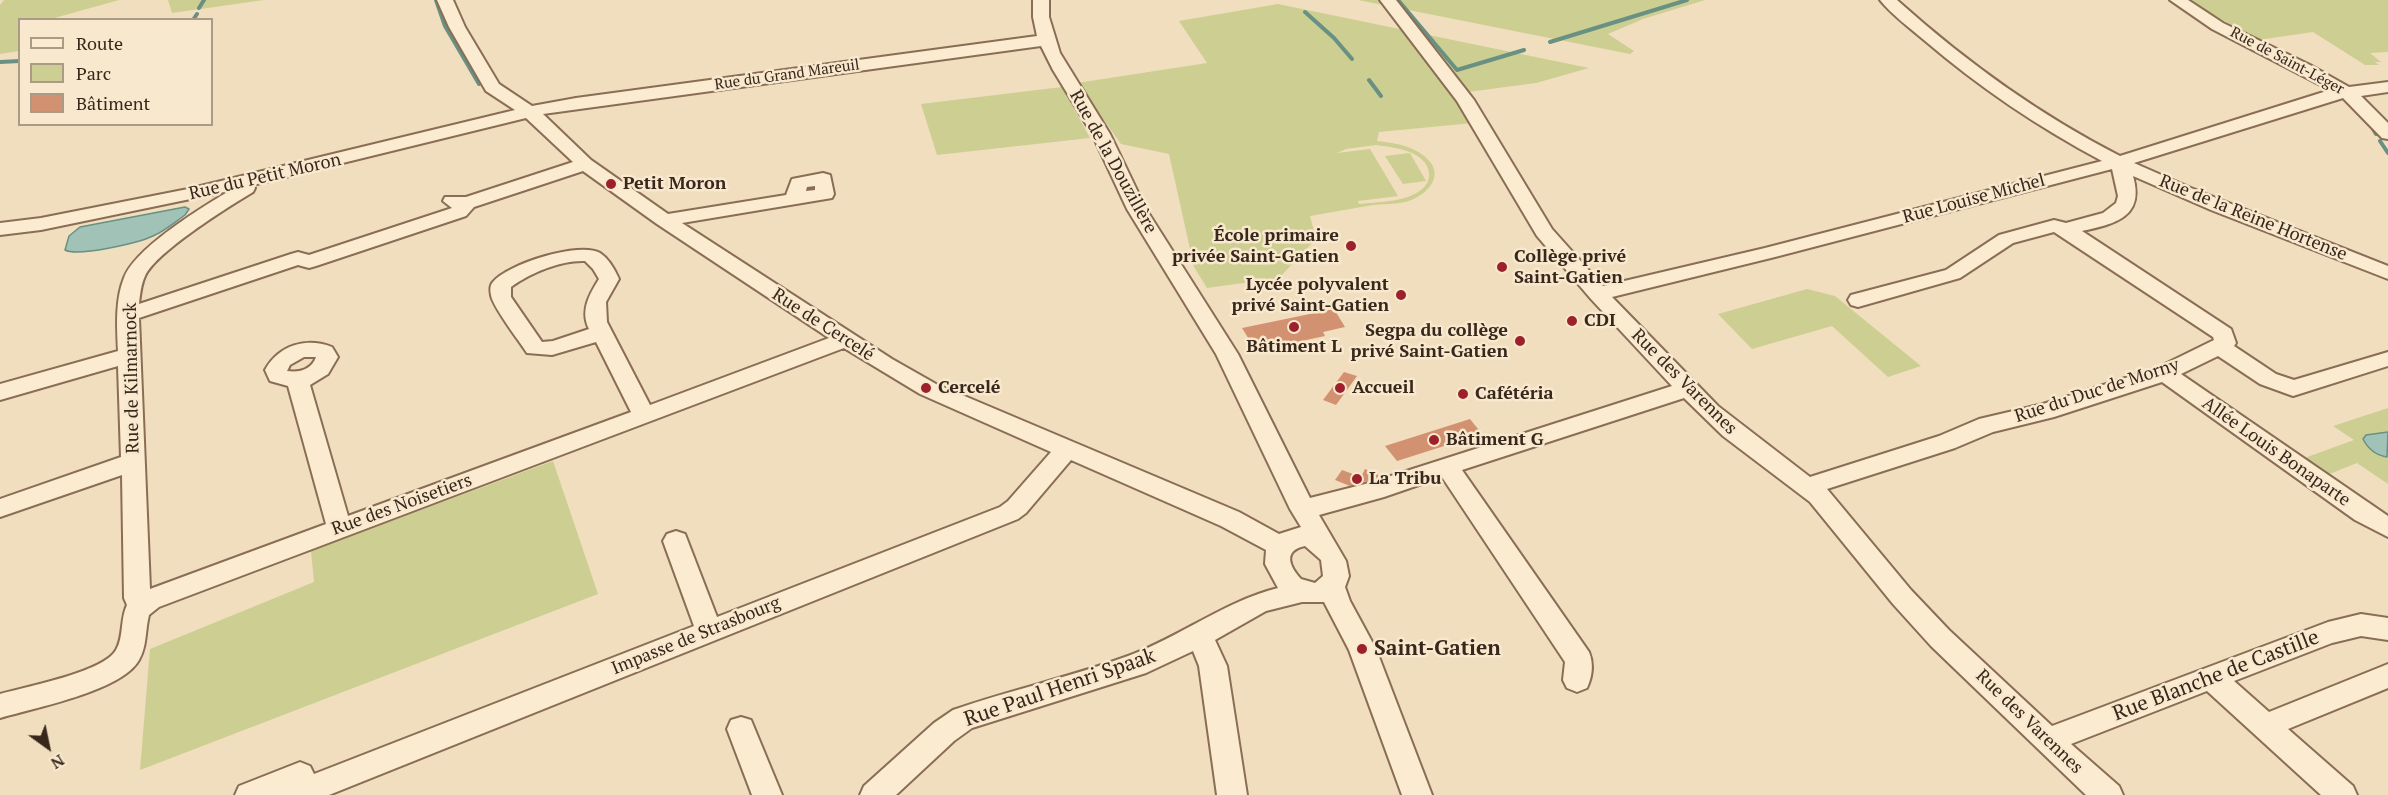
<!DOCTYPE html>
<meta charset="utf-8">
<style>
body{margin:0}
#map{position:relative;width:2388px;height:795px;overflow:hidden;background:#f1debe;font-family:"PT Serif",serif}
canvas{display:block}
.legend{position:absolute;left:18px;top:18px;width:195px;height:108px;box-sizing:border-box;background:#f8e8ce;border:2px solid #ab9b86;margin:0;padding:8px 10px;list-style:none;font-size:18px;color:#38271b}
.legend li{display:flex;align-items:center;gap:12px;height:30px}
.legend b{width:30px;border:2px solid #ab9b86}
.north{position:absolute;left:18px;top:717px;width:60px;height:60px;-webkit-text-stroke:4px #f8e8ce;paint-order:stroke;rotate:147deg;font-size:16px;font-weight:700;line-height:24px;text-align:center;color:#38271b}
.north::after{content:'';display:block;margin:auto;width:21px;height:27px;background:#38271b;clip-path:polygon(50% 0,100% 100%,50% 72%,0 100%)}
</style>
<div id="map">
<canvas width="2388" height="795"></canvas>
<ul class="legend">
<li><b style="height:8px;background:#fbebd1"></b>Route</li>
<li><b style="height:16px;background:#cccf91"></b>Parc</li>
<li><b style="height:16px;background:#d29271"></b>Bâtiment</li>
</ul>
<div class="north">N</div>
</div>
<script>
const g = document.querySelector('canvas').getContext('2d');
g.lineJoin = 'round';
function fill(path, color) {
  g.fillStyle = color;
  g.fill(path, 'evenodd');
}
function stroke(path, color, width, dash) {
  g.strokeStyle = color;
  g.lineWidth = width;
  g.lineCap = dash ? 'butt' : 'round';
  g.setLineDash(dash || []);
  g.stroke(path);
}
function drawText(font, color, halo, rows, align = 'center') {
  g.font = font + ' "PT Serif",serif';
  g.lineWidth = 5;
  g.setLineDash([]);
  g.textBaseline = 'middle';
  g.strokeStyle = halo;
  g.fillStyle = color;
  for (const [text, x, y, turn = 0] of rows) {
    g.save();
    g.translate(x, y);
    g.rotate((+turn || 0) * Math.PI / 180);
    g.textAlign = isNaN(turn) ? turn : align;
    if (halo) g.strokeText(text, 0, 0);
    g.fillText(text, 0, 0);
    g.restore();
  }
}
const green = new Path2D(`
 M4 0H119L51 19 20 20 19 51 0 54V5Z
 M168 0H264L172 13Z
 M1358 0H1705L1643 19 1608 34 1634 51 1630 54Z
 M2188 0H2388V52L2370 53 2381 62H2375L2379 65H2365L2313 32 2258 40Z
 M1278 4 1589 68 1536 83 1468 92 1463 106 1473 123 1379 132 1377 141C1396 143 1419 147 1431 163 1443 181 1422 198 1405 202 1395 204 1384 204 1373 205 1352 209 1331 212 1310 216L1316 239 1279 278 1207 288 1194 267 1169 154 1121 144 1077 83 1207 63 1179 21ZM1376 145C1393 147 1427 151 1429 173 1430 181 1425 188 1418 192 1403 202 1377 202 1359 204L1358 201 1398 196 1370 149 1337 153 1346 149Z
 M1062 87 1090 138 937 155 921 104Z
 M1410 153 1426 181 1403 184 1385 156Z
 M1807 289 1835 296 1921 366 1888 377 1832 326 1752 349 1718 314Z
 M2388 408V484L2357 463 2322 477 2299 460 2354 440 2333 426Z
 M553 461 598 594 140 770 150 649 314 582 311 551Z`);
const water = new Path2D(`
 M185 207 189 209 185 215C175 222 165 231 153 236 138 243 78 257 65 250L69 236 80 227Z
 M2388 432 2387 457C2375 455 2368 449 2363 439L2366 435Z`);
const stream = new Path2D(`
 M436 0 445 26 479 84
 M1398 0 1457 70 1524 50
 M199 8 204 0
 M1305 12 1334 38 1352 59
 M193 20 197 14
 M1550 42 1687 0
 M0 62 20 61
 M1369 80 1381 96
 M2373 129 2376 134
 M2380 141 2388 153`);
const building = new Path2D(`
 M1334 309 1345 327 1323 332 1325 336 1278 346 1276 341 1253 346 1242 328Z
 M1344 372 1357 376 1336 405 1323 400Z
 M1470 419 1482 434 1397 461 1385 446Z
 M1365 469 1379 475 1377 478 1350 486 1335 480 1342 470 1361 477Z`);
const minor = new Path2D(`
 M437 0H453L465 27 499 84 532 106 576 98 1037 36 1033 17V0H1049V17L1060 53 1110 134 1146 209 1238 354 1310 498 1369 483 1672 386 1591 299 1537 236 1457 101 1380 0H1396L1474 100 1552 229 1603 286 1765 248 2102 161C2038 127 1979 87 1924 40 1910 28 1892 15 1880 0H1897C1965 61 2038 114 2120 156L2330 90 2212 29 2170 0H2188L2223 23 2310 65 2349 87 2388 82V92L2361 96 2388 123V139L2382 138 2343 98 2134 163 2191 188 2388 266V279L2211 210 2133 176C2145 217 2115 224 2082 231L2231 329 2236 343 2234 346 2276 374 2294 380 2388 352V366L2293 396 2260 384 2218 356 2181 374 2388 516V537L2355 520 2162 382 2054 417 1993 432 1955 448 1827 489 1911 590 1949 630 2052 726 2328 622 2361 614 2388 618V640L2361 636 2332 643 2234 681 2269 712 2388 664V688L2288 729 2353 786 2357 795H2321L2207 691 2071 744 2119 786 2123 795H2086L1931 646 1893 604 1810 502 1723 436 1684 398 1462 470 1589 652C1594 664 1592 677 1587 688L1577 692 1567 688 1563 680 1565 662 1442 477 1384 497 1319 515 1346 561 1349 576 1345 587 1350 601 1376 649 1432 795H1402L1349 650 1324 602H1302L1266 611 1215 640 1227 666 1247 795H1217L1199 666 1193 651 1146 673 972 728 954 741 896 795H860L864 786 934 723 953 710C1010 690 1071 677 1128 656 1180 637 1225 601 1278 588L1265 564 1266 550 1221 526 1071 460 1026 513 1018 519 329 795H235L239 786 300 762 310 766 314 774 694 626 663 541 667 534 676 531 685 534 717 617 1000 507 1008 501 1051 452 920 394 844 348 159 607 149 615C145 631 147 646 139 660 122 691 34 708 0 718V694C25 687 104 672 116 650 124 637 120 619 127 605L124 598 122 475 0 517V499L121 457 118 366 0 400V384L118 351C117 328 115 300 124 278 135 248 201 208 229 191L41 230 0 235V223L41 218 188 189 515 110 486 91 449 27ZM1041 46 1053 70 1092 134 1127 209 1216 354 1290 509 1301 527 1279 534 1239 512 936 384 892 359 682 223 832 198 834 194 830 175 823 173 792 179 786 195 668 214 591 160 543 114ZM526 118 573 162 466 197H445L443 201 452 208 309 255 298 252 291 254 139 304C140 295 141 284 145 276 156 252 228 207 253 192L255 188 253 185ZM2112 169 2118 196 2116 203 2103 213 2066 223 2054 220 1999 235 1946 270 1851 295 1848 300 1851 305 1858 307 1960 278 2013 243 2054 232 2213 337 2214 340 2157 368 2043 404 1979 419 1939 436 1810 477 1718 406 1612 297 1775 257ZM583 171 657 224 829 338 650 405 607 322 606 302 619 279C615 270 609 259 600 253 580 241 507 264 493 282 490 285 490 290 491 295 492 306 520 342 527 353L552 355 596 342 631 412 348 516 310 385 328 374 338 357 332 347C306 337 279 345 265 370L270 381 288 386 326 524 150 589 139 318 298 265 309 268 316 266 466 216 474 207ZM815 186V190L806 191 807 187ZM585 261 593 269 599 279C589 295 580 311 589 329L553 341 542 342 511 297V287C530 273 561 260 585 261ZM304 357H316C312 369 300 373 287 371L290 365ZM1305 546 1321 560 1323 576 1315 583 1301 579C1290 567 1282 551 1305 546Z
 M741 717 751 720 782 795H752L727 729 731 720Z`);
const markers = [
 [611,184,6,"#9d212b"],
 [1351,246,6,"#9d212b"],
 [1502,267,6,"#9d212b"],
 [1401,295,6,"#9d212b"],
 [1572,321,6,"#9d212b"],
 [1294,327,6,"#9d212b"],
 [1520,341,6,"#9d212b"],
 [926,388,6,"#9d212b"],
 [1340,388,6,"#9d212b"],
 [1463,394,6,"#9d212b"],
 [1434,440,6,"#9d212b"],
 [1357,479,6,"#9d212b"],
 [1362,649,6,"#9d212b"]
];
const farStreetnames = [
 ["Rue de Saint-Léger",2287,61,28],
 ["Rue du Grand Mareuil",787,75,-8]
];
const streetNames = [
 ["Rue de la Douzillère",1113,162,61],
 ["Rue du Petit Moron",265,177,-13],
 ["Rue Louise Michel",1974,199,-15],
 ["Rue de la Reine Hortense",2253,218,22],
 ["Rue de Cercelé",823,325,33],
 ["Rue de Kilmarnock",132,378,-91],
 ["Rue des Varennes",1684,382,45],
 ["Rue du Duc de Morny",2097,391,-18],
 ["Allée Louis Bonaparte",2276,452,35],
 ["Rue des Noisetiers",402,505,-20],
 ["Impasse de Strasbourg",696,636,-22],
 ["Rue des Varennes",2029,722,44]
];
const poiNames = [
 ["Petit Moron",623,184],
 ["École primaire",1339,236,"right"],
 ["privée Saint-Gatien",1339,257,"right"],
 ["Collège privé",1514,257],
 ["Saint-Gatien",1514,278],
 ["Lycée polyvalent",1389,285,"right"],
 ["privé Saint-Gatien",1389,306,"right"],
 ["CDI",1584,321],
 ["Segpa du collège",1508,331,"right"],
 ["privé Saint-Gatien",1508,352,"right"],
 ["Bâtiment L",1294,347,"center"],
 ["Cercelé",938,388],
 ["Accueil",1352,388],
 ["Cafétéria",1475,394],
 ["Bâtiment G",1446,440],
 ["La Tribu",1369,479]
];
const nearPoinames = [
 ["Saint-Gatien",1374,649]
];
const nearStreetnames = [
 ["Rue Blanche de Castille",2216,676,-21],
 ["Rue Paul Henri Spaak",1060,688,-19]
];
fill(green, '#cccf91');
fill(water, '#a1c2b6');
stroke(water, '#689083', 1.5);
stroke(stream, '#689083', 4);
fill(building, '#d29271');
stroke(minor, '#8a6d55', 4);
fill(minor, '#fbebd1');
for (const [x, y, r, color] of markers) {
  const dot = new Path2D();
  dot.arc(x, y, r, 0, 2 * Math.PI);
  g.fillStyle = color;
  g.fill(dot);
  stroke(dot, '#f8e8ce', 2);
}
drawText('15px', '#38271b', '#f8e8ce', farStreetnames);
drawText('18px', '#38271b', '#f8e8ce', streetNames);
drawText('bold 18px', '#38271b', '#f8e8ce', poiNames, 'left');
drawText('bold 21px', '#38271b', '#f8e8ce', nearPoinames, 'left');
drawText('21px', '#38271b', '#f8e8ce', nearStreetnames);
</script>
